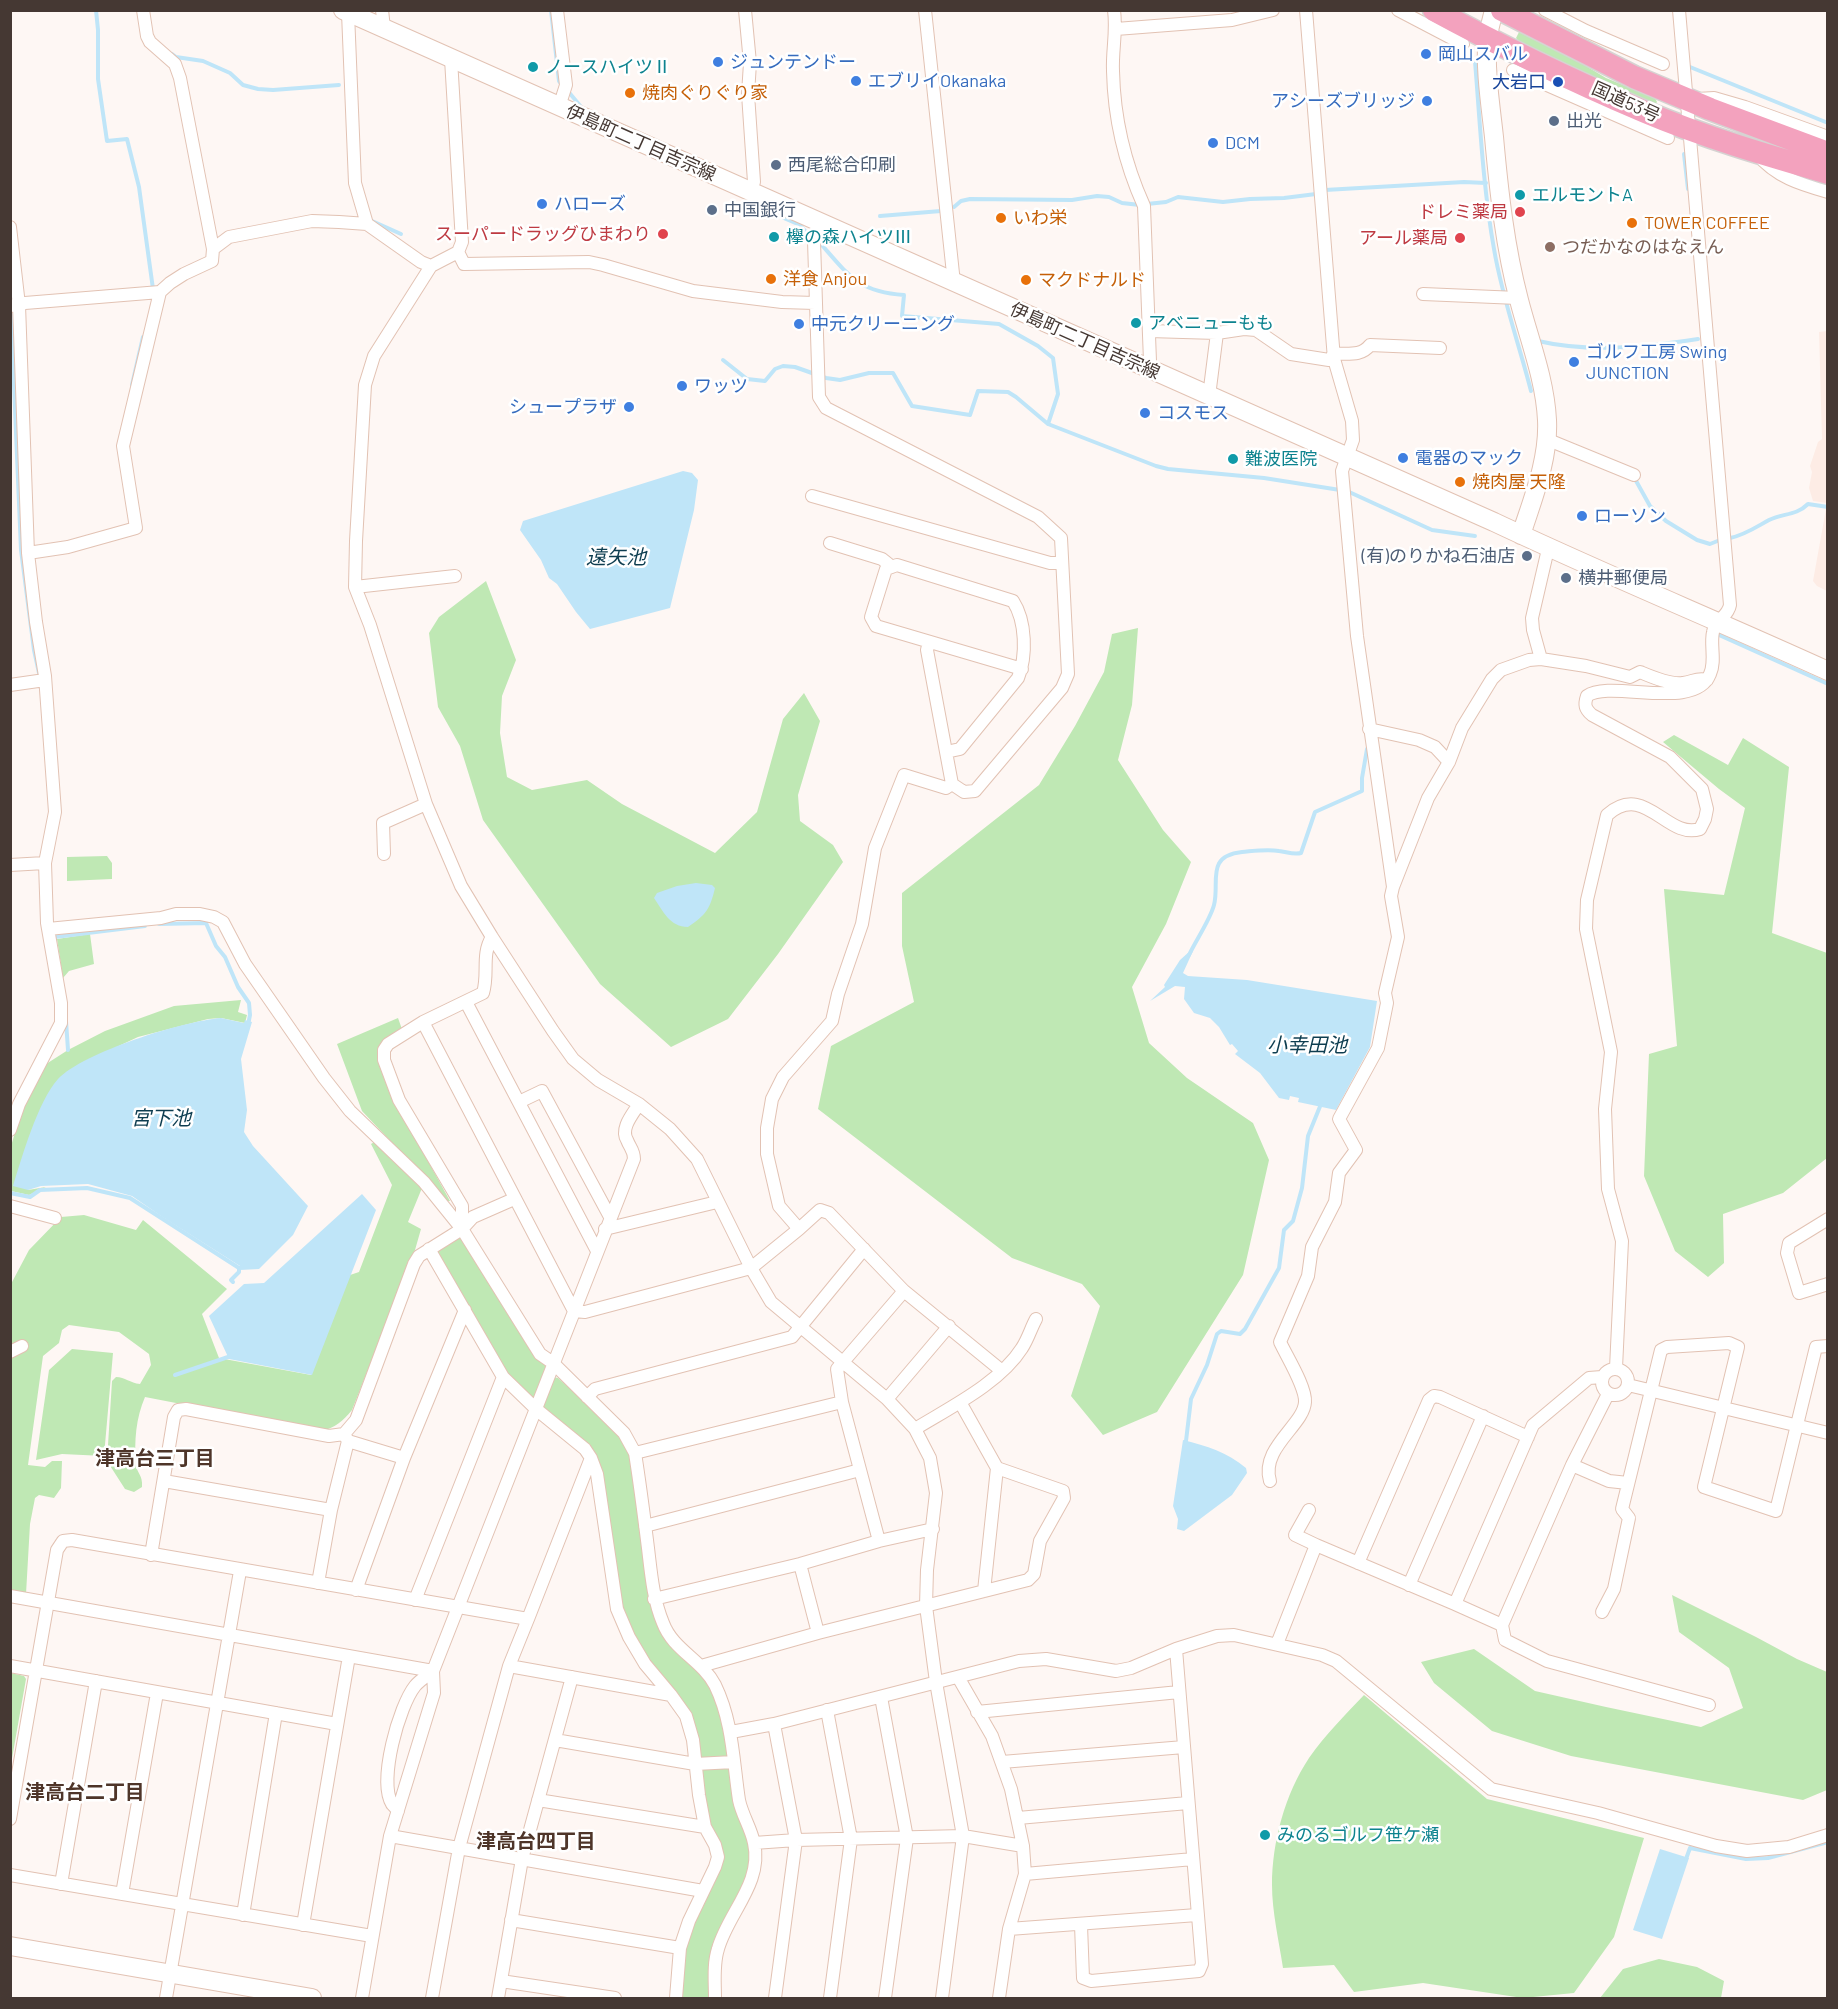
<!DOCTYPE html>
<meta charset="utf-8">
<style>
body{margin:0}
#map{position:relative;width:1838px;height:2009px;overflow:hidden;background:#fef7f4;font-family:Barlow,sans-serif}
canvas{display:block}
.frame{position:absolute;inset:0;border:12px solid #453833;pointer-events:none}
</style>
<div id="map">
<canvas width="1838" height="2009"></canvas>
<div class="frame"></div>
</div>
<script>
const g = document.querySelector('canvas').getContext('2d');
g.lineJoin = 'round';
function fill(path, color) {
  g.fillStyle = color;
  g.fill(path, 'evenodd');
}
function stroke(path, color, width, dash) {
  g.strokeStyle = color;
  g.lineWidth = width;
  g.lineCap = dash ? 'butt' : 'round';
  g.setLineDash(dash || []);
  g.stroke(path);
}
function drawText(font, color, halo, rows, align = 'center') {
  g.font = font + ' Barlow,"Noto Sans JP",sans-serif';
  g.lineWidth = 5;
  g.setLineDash([]);
  g.textBaseline = 'middle';
  g.strokeStyle = halo;
  g.fillStyle = color;
  for (const [text, x, y, turn = 0] of rows) {
    g.save();
    g.translate(x, y);
    g.rotate((+turn || 0) * Math.PI / 180);
    g.textAlign = isNaN(turn) ? turn : align;
    if (halo) g.strokeText(text, 0, 0);
    g.fillText(text, 0, 0);
    g.restore();
  }
}
const built = new Path2D(`
 M1827 331H1828L1827 503 1813 501 1809 488 1812 472 1810 466 1818 442 1822 439 1819 332Z
 M1826 509H1828L1827 591 1817 586 1813 581Z`);
const green = new Path2D(`
 M1519 32H1524L1566 54 1606 78 1655 98 1657 102 1655 105H1652L1519 42 1516 38Z
 M486 581 516 660 502 696 500 733 507 777 532 790 587 780 622 804 715 853 757 812 783 719 804 693 820 721 798 795 800 821 833 845 843 862 778 954 728 1019 671 1047 600 984 483 820 460 746 438 707 429 633 439 617Z
 M1138 628 1132 705 1118 760 1163 830 1191 862 1166 924 1132 987 1149 1043 1187 1078 1253 1123 1269 1160 1243 1275 1157 1412 1103 1435 1071 1396 1100 1306 1082 1284 1012 1258 818 1109 831 1046 914 1002 902 946V893L1039 785 1075 726 1104 672 1112 634Z
 M1674 735 1728 765 1743 738 1789 767 1772 933 1827 953V1158L1783 1193 1723 1214 1724 1263 1708 1277 1675 1251 1644 1176 1649 1054 1677 1046 1664 889 1724 895 1745 808 1719 789 1663 742Z
 M107 856 112 863V879L67 881V857Z
 M90 934 94 964 69 971 63 978 57 939Z
 M241 1000 238 1012 247 1015 245 1023 221 1018 208 1019 138 1037 78 1065 28 1190 46 1187 29 1195 11 1191V1146L23 1106 43 1066 68 1050 105 1031 174 1006Z
 M398 1018 403 1032 383 1043 395 1101 450 1201H447L362 1111 337 1044Z
 M378 1140 422 1188 408 1222 421 1229 415 1250 352 1410C343 1421 335 1428 321 1431L145 1397C136 1418 134 1441 136 1464 137 1474 143 1475 142 1487L134 1492 125 1489 107 1461 112 1381 116 1377C125 1377 130 1383 140 1384L151 1365 149 1354 119 1332 69 1325 62 1330 59 1343 43 1356 28 1465 45 1467 52 1461H62L61 1488 54 1498 39 1495 35 1498 30 1524 26 1594 11 1591V1284L29 1250 61 1217 84 1215 136 1230 143 1220 227 1289 202 1314 219 1358 311 1375 350 1275 359 1272 392 1185 371 1144Z
 M458 1236 462 1239 545 1362V1370L534 1398 529 1399 505 1375 436 1255 437 1250Z
 M72 1349 113 1353 104 1456 62 1454 36 1460 49 1370Z
 M553 1377 558 1378 620 1434 631 1454 652 1602 699 1669 722 1708 729 1753 725 1758 702 1760 697 1755 690 1716 679 1695 648 1662 620 1608 600 1473 544 1411 542 1406Z
 M1672 1595 1756 1637 1797 1659 1827 1672V1790L1803 1800 1571 1756 1492 1731 1434 1683 1421 1662 1474 1649 1535 1691 1606 1707 1701 1727 1743 1708 1729 1668 1679 1632Z
 M11 1673 24 1676 26 1679 11 1764Z
 M1364 1695 1487 1799 1644 1838 1614 1937 1574 1993 1523 1998 1423 1983 1354 1992 1334 1965 1283 1968C1279 1941 1272 1912 1272 1885 1272 1842 1285 1794 1309 1758 1325 1735 1345 1715 1364 1695Z
 M726 1768 731 1770 751 1844 749 1878 720 1931 712 1998H680L684 1949 692 1922 718 1869 702 1796V1770Z
 M1659 1959 1697 1967 1724 1981 1721 1998H1600L1623 1969Z`);
const water = new Path2D(`
 M683 471 692 473 698 480 694 510 670 608 590 629 576 612 557 584 549 578 541 560 520 530 523 521Z
 M696 883 712 885 715 888C710 909 706 915 688 927 670 927 663 911 654 898L657 893 677 886Z
 M1190 951H1193L1183 973 1188 976 1247 980 1377 1001 1370 1047 1336 1110 1298 1102 1299 1098 1290 1096 1289 1100 1279 1098 1260 1073 1235 1054 1238 1051 1232 1044 1230 1045 1219 1027 1210 1018 1194 1013 1184 999 1185 987 1175 986 1150 1001 1165 987 1164 985 1180 960Z
 M221 1018 244 1023 245 1020 252 1022 241 1059 247 1110 244 1132 253 1146 308 1206 293 1235 259 1269 240 1270V1266L161 1216 132 1196 88 1184 41 1186 28 1190 13 1186C22 1157 38 1101 58 1079 84 1052 183 1021 221 1018Z
 M362 1194 376 1210 312 1375 229 1359 209 1316 244 1284 264 1283Z
 M1183 1440C1207 1446 1227 1452 1246 1468L1247 1473 1232 1495 1184 1531 1177 1529 1178 1519 1173 1506Z
 M1660 1849 1689 1858 1662 1939 1633 1930Z`);
const stream = new Path2D(`
 M96 10 98 30V79L107 141 127 139 139 187 153 289
 M551 10 559 81 562 85
 M172 54 176 57 203 61 230 73 243 85 258 89 273 90 339 85
 M1475 61C1480 123 1483 187 1494 249 1502 297 1519 344 1531 391
 M1690 67 1828 123
 M567 90 582 108
 M1684 154 1688 189
 M749 201V203L800 225 806 232
 M1147 204 1166 202 1178 197 1223 202 1250 199 1284 198 1316 194 1325 190 1464 182 1486 183
 M954 207 961 201 970 199 1072 200 1097 196 1109 197 1122 203 1140 205
 M880 216 941 211
 M372 221 401 234
 M821 244C849 276 859 292 904 295L902 316 999 324 1038 346 1053 358 1058 394 1048 424
 M10 291 21 550 34 650 39 673
 M1538 341C1590 353 1646 347 1698 339
 M723 360 747 379 765 381 775 369 783 366 795 367 826 378 840 380 869 373H893L912 406 970 415 978 391 1008 392 1016 397 1048 424 1156 466 1168 469 1264 478 1340 490
 M132 385 143 337
 M1635 479 1650 506 1666 521 1697 540 1710 544 1720 540
 M1347 491 1432 530 1475 536
 M1730 538C1745 535 1756 527 1769 520 1783 513 1796 516 1808 504L1828 507
 M1719 635 1828 684
 M159 924 206 923 216 946 225 957 238 987 249 1003 250 1015 248 1025
 M55 937 145 926
 M1189 955C1196 940 1210 920 1214 905 1220 882 1205 856 1242 852 1254 851 1267 849 1279 851 1287 852 1294 855 1301 853L1315 812 1362 791V778L1367 749
 M66 1021 68 1050
 M10 1193 30 1197 40 1190 87 1188 130 1198 239 1268V1272L231 1280 233 1282
 M175 1375 231 1356
 M1186 1441 1191 1399 1207 1365 1217 1334 1221 1331 1240 1334 1245 1329 1279 1268 1284 1230 1293 1221 1302 1188 1308 1136 1321 1104
 M1686 1859 1690 1848 1746 1859 1768 1858 1828 1842`);
const street = new Path2D(`
 M382 10 384 28
 M557 10 566 85 559 107
 M745 10 750 63 748 94 754 182 750 192
 M925 10 954 283
 M1114 10C1117 32 1112 50 1113 71 1114 117 1125 164 1144 206L1150 361 1147 368
 M1306 10 1334 359 1352 421 1353 440 1342 471 1357 636 1393 887
 M1398 10 1463 44
 M1545 10 1586 31 1663 64
 M348 13 355 183 367 224
 M1116 29 1232 20 1273 10
 M451 59 462 242 458 252 431 266 374 356 365 385 356 541 355 587 370 625 426 804 461 886 492 937 553 1031 573 1059 598 1080 639 1104 670 1129 697 1159 751 1268 771 1302 887 1399 915 1429 930 1458 936 1493 927 1570 926 1606 936 1682 963 1836 942 1998
 M1513 70 1668 138
 M1697 99 1714 98 1745 107 1828 137
 M1757 154C1776 177 1800 184 1828 192
 M818 222 814 241 819 397 826 408 1038 517 1061 538 1068 674 1062 688 975 791 964 792 952 784 927 650 929 642
 M10 227 19 305 28 553 36 622 45 676 55 812 45 863 47 923 61 1003V1023L19 1104 10 1130
 M213 249 229 237 312 221 339 222 367 224 421 262 431 266
 M458 252 464 264 589 262 603 265 693 291 782 302 815 303
 M1423 294 1518 298
 M10 306 25 303 160 292
 M1149 331 1217 333 1244 329 1256 330 1291 354 1329 360 1334 359
 M1333 354C1347 353 1361 357 1370 345L1440 348
 M1209 396 1217 333
 M1546 439 1634 475
 M812 496 1050 563H1062
 M830 543 882 559 892 567
 M28 553 68 547 136 528 123 446 160 292 170 283 184 274 212 261 213 249 180 78 175 64 150 42 147 36 143 10
 M355 587 455 576
 M1541 659 1533 630 1532 618 1548 549
 M10 685 45 680
 M1369 729 1419 740 1435 747 1449 762
 M946 752 960 749 1018 678C1027 656 1026 621 1013 601L897 565 886 569 871 617 876 626 1022 669
 M384 854 383 823 426 804
 M10 865 45 863
 M48 929 161 918 176 914H200L214 917 223 922 245 964 324 1078 350 1111 424 1182 462 1229 540 1354 553 1363 624 1433 635 1453C640 1484 644 1516 648 1548 651 1573 653 1599 663 1623 673 1650 702 1660 715 1685 733 1722 733 1761 739 1800 742 1815 751 1828 754 1843 763 1883 728 1913 718 1949 713 1964 715 1982 715 1998
 M466 1002 597 1251
 M423 1022 574 1311 585 1312 751 1268 799 1229 779 1206 767 1154V1128L772 1099 783 1077 832 1021 838 994 862 924 875 848 904 775 946 788 952 784
 M519 1102 542 1091 610 1217
 M10 1206 55 1218
 M1828 1219 1789 1243 1787 1253 1799 1293 1828 1284
 M462 1229V1206L399 1100 384 1060V1050L388 1044 423 1022 483 993C489 973 481 955 492 937
 M605 1229 717 1202
 M799 1229 820 1210 829 1213 904 1291 1002 1371
 M429 1249 503 1377 536 1409 585 1449 591 1458 597 1474 617 1609 629 1637 645 1664 671 1695 686 1716 693 1740 699 1795 705 1827 715 1845 718 1857 715 1867 689 1921 680 1948 676 1998
 M10 1352 22 1346
 M1616 1368 1622 1241 1608 1189 1605 1109 1611 1052 1586 929 1587 900 1607 815C1645 781 1667 840 1700 829L1705 819 1707 809 1702 789 1670 757 1592 715C1585 709 1584 705 1587 696 1610 679 1695 712 1710 674 1716 661 1710 645 1713 632 1715 620 1728 617 1730 605L1679 10
 M1602 1382a13 13 0 1 1 26 0a13 13 0 1 1-26 0Z
 M1628 1385 1828 1433
 M587 1397 595 1389 792 1337 864 1249
 M887 1399 949 1326
 M915 1429C949 1408 1000 1383 1022 1348 1028 1339 1031 1328 1036 1319
 M348 1441 404 1458
 M635 1453 842 1402
 M1572 1465 1609 1481 1628 1483
 M164 1481 331 1510
 M1270 1481C1260 1448 1304 1425 1305 1402 1306 1387 1287 1357 1280 1342L1308 1276 1312 1247 1335 1202 1339 1173 1356 1150 1339 1119 1378 1048 1387 1003 1385 993 1398 937 1391 896 1393 887 1428 798 1449 762 1462 728 1492 679 1501 670 1529 660 1541 659 1586 666 1630 677 1640 672C1652 677 1670 685 1683 683 1693 682 1697 677 1707 680
 M1309 1510 1295 1535 1316 1545
 M645 1526 860 1470
 M879 1541 842 1402 837 1369 904 1291
 M151 1555 174 1417 178 1410 186 1409 329 1436 344 1434 356 1420 414 1264 419 1256 462 1229 473 1217 514 1199
 M1358 1563 1429 1400 1434 1396 1440 1397 1528 1437
 M800 1564 818 1633
 M318 1583 331 1510 348 1441 344 1434
 M1409 1585 1483 1416
 M356 1590 404 1458 465 1310
 M984 1591 997 1468
 M10 1596 433 1671
 M654 1599 800 1564 879 1541 933 1529
 M415 1600 503 1377
 M1455 1604 1502 1625 1505 1640 1547 1661 1709 1705
 M1602 1612 1614 1589 1629 1518 1622 1509 1661 1350 1667 1347 1729 1343 1738 1347 1704 1487 1776 1511 1816 1347 1828 1346
 M528 1619 591 1458
 M1502 1625 1572 1465 1608 1394
 M1277 1644 1316 1545 1455 1604 1533 1425 1589 1378 1602 1377
 M10 1666 337 1724
 M701 1666 818 1633 1028 1580 1034 1574 1040 1541 1064 1498 1063 1491 997 1468 960 1402
 M958 1677 992 1736 1011 1789 1023 1846 1025 1874 1009 1929 999 1998
 M881 1697 907 1838 885 1998
 M827 1710 851 1839 830 1998
 M977 1712 1179 1692
 M774 1724 796 1840 775 1998
 M731 1732 774 1724 1019 1661 1046 1659 1116 1671 1131 1668 1176 1649 1217 1636 1234 1635 1322 1655 1336 1661 1491 1789 1598 1813 1716 1846 1747 1851 1789 1847 1828 1835
 M555 1740 695 1764 734 1762
 M1002 1762 1184 1747
 M538 1800 705 1827
 M398 1811C396 1808 394 1806 392 1804 378 1781 399 1706 415 1686 420 1680 428 1675 433 1671
 M1018 1818 1188 1803
 M10 1819 57 1550 63 1541 72 1540 528 1619 509 1666 671 1695
 M390 1836 703 1891
 M754 1843 796 1840 963 1836 1023 1846
 M1025 1874 1193 1859
 M10 1875 372 1936
 M61 1884 96 1681
 M122 1894 157 1693
 M243 1915 276 1713
 M511 1920 680 1948
 M303 1925 349 1656
 M1081 1925 1083 1978 1091 1981 1199 1971 1202 1964 1176 1649
 M1009 1929 1197 1915
 M501 1981 615 1998
 M166 1998 240 1571
 M362 1998 390 1836 434 1693 433 1671 634 1159C634 1150 630 1148 627 1140 620 1128 633 1114 639 1104
 M432 1998 459 1848 509 1666
 M498 1998 522 1859 572 1677`);
const secondary = new Path2D(`
 M343 10 1494 522C1604 574 1716 620 1828 671
 M1494 10C1492 19 1489 28 1488 37 1484 64 1491 109 1494 137 1499 192 1505 247 1519 300 1529 339 1545 379 1547 420 1549 459 1533 498 1521 535
 M10 1946 312 1998`);
const highway = new Path2D(`
 M1434 10C1502 47 1573 81 1645 112 1704 137 1766 155 1828 173
 M1502 10 1634 77 1710 109 1828 153`);
const markers = [
 [1426,54,6,"#3f7fe0"],
 [718,62,6,"#3f7fe0"],
 [533,67,6,"#0f9aa8"],
 [856,81,6,"#3f7fe0"],
 [1558,82,6,"#1a4fb4"],
 [630,93,6,"#e8710a"],
 [1427,101,6,"#3f7fe0"],
 [1554,121,6,"#5c6f8a"],
 [1213,143,6,"#3f7fe0"],
 [776,165,6,"#5c6f8a"],
 [1520,195,6,"#0f9aa8"],
 [542,204,6,"#3f7fe0"],
 [712,210,6,"#5c6f8a"],
 [1520,212,6,"#e0444e"],
 [1001,218,6,"#e8710a"],
 [1632,223,6,"#e8710a"],
 [663,234,6,"#e0444e"],
 [774,237,6,"#0f9aa8"],
 [1460,238,6,"#e0444e"],
 [1550,247,6,"#8d6e63"],
 [771,279,6,"#e8710a"],
 [1026,280,6,"#e8710a"],
 [1136,323,6,"#0f9aa8"],
 [799,324,6,"#3f7fe0"],
 [1574,362,6,"#3f7fe0"],
 [682,386,6,"#3f7fe0"],
 [629,407,6,"#3f7fe0"],
 [1145,413,6,"#3f7fe0"],
 [1403,458,6,"#3f7fe0"],
 [1233,459,6,"#0f9aa8"],
 [1460,482,6,"#e8710a"],
 [1582,516,6,"#3f7fe0"],
 [1527,556,6,"#5c6f8a"],
 [1566,578,6,"#5c6f8a"],
 [1265,1835,6,"#0f9aa8"]
];
const shopNames = [
 ["岡山スバル",1438,54],
 ["ジュンテンドー",730,62],
 ["エブリイOkanaka",868,81],
 ["アシーズブリッジ",1415,101,"right"],
 ["DCM",1225,143],
 ["ハローズ",554,204],
 ["中元クリーニング",811,324],
 ["ゴルフ工房 Swing",1586,352],
 ["JUNCTION",1586,373],
 ["ワッツ",694,386],
 ["シュープラザ",617,407,"right"],
 ["コスモス",1157,413],
 ["電器のマック",1415,458],
 ["ローソン",1594,516]
];
const cultureNames = [
 ["ノースハイツⅡ",545,67],
 ["エルモントA",1532,195],
 ["欅の森ハイツⅢ",786,237],
 ["アベニューもも",1148,323],
 ["難波医院",1245,459],
 ["みのるゴルフ笹ケ瀬",1277,1835]
];
const transitNames = [
 ["大岩口",1546,82]
];
const foodNames = [
 ["焼肉ぐりぐり家",642,93],
 ["いわ栄",1013,218],
 ["TOWER COFFEE",1644,223],
 ["洋食 Anjou",783,279],
 ["マクドナルド",1038,280],
 ["焼肉屋 天隆",1472,482]
];
const streetNames = [
 ["国道53号",1626,102,24],
 ["伊島町二丁目吉宗線",641,143,24],
 ["伊島町二丁目吉宗線",1085,341,24]
];
const serviceNames = [
 ["出光",1566,121],
 ["西尾総合印刷",788,165],
 ["中国銀行",724,210],
 ["(有)のりかね石油店",1515,556,"right"],
 ["横井郵便局",1578,578]
];
const healthNames = [
 ["ドレミ薬局",1508,212],
 ["スーパードラッグひまわり",651,234],
 ["アール薬局",1448,238]
];
const educationNames = [
 ["つだかなのはなえん",1562,247]
];
const waterNames = [
 ["遠矢池",616,557],
 ["小幸田池",1307,1045],
 ["宮下池",161,1118]
];
const neighbourhoodNames = [
 ["津高台三丁目",155,1458],
 ["津高台二丁目",85,1792],
 ["津高台四丁目",536,1841]
];
fill(built, '#fdece5');
fill(green, '#bfe8b4');
fill(water, '#bfe5f8');
stroke(stream, '#bfe5f8', 4);
stroke(street, '#e2c2b3', 14);
stroke(secondary, '#e2c2b3', 20);
stroke(highway, '#d6d3d2', 25);
stroke(street, '#fff', 12);
stroke(secondary, '#fff', 18);
stroke(highway, '#f3a2be', 22);
for (const [x, y, r, color] of markers) {
  const dot = new Path2D();
  dot.arc(x, y, r, 0, 2 * Math.PI);
  g.fillStyle = color;
  g.fill(dot);
  stroke(dot, '#fff', 2);
}
drawText('18px', '#366cbe', '#fff', shopNames, 'left');
drawText('18px', '#0d838f', '#fff', cultureNames, 'left');
drawText('18px', '#164399', '#fff', transitNames, 'right');
drawText('18px', '#c56008', '#fff', foodNames, 'left');
drawText('18px', '#453833', '#fff', streetNames);
drawText('18px', '#4e5e75', '#fff', serviceNames, 'left');
drawText('18px', '#be3a42', '#fff', healthNames, 'right');
drawText('18px', '#785e54', '#fff', educationNames, 'left');
drawText('italic 20px', '#0d3d50', '#fff', waterNames);
drawText('bold 20px', '#4e3529', '#fff', neighbourhoodNames);
</script>
